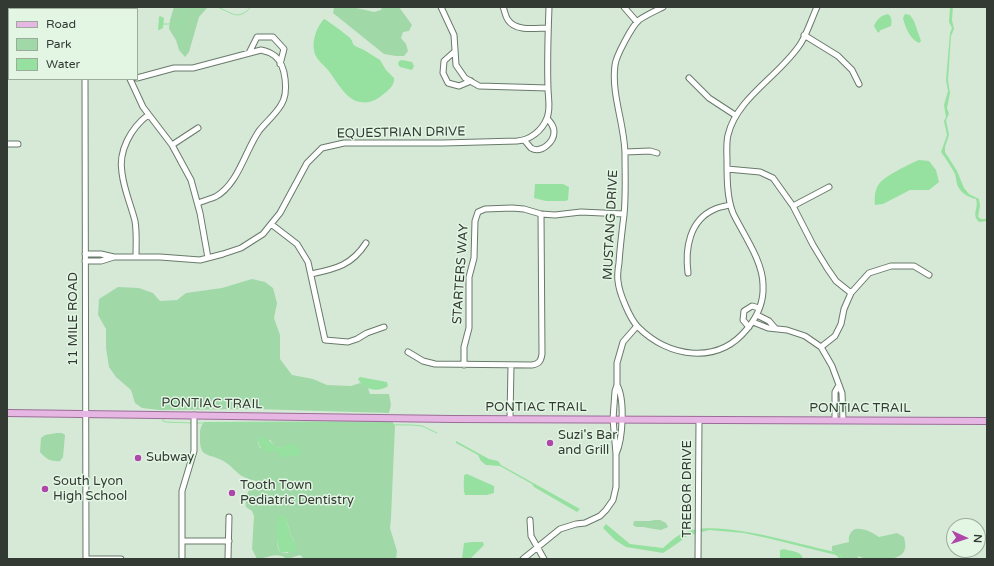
<!DOCTYPE html>
<style>
body{margin:0}
#map{position:relative;width:994px;height:566px;overflow:hidden;background:#d6e9d7;font-family:"Varela Round",sans-serif}
canvas{display:block}
.frame{position:absolute;inset:0;border:8px solid #333a33;pointer-events:none}
.legend{position:absolute;left:8px;top:8px;width:130px;height:72px;box-sizing:border-box;background:#e3f6e4;border:1px solid #9dab9d;margin:0;padding:5px 7px;list-style:none;font-size:12px;color:#333a33}
.legend li{display:flex;align-items:center;gap:8px;height:20px}
.legend b{width:20px;border:1px solid #9dab9d}
.north{position:absolute;left:946px;top:518px;width:40px;height:40px;box-sizing:border-box;background:#e3f6e4;border:1px solid #9dab9d;border-radius:50%;rotate:93deg;font-size:11px;font-weight:700;line-height:16px;text-align:center;color:#333a33}
.north::after{content:'';display:block;margin:auto;width:14px;height:18px;background:#af47aa;clip-path:polygon(50% 0,100% 100%,50% 72%,0 100%)}
</style>
<div id="map">
<canvas width="994" height="566"></canvas>
<div class="frame"></div>
<ul class="legend">
<li><b style="height:5px;background:#e6b7e2"></b>Road</li>
<li><b style="height:11px;background:#a1d8a7"></b>Park</li>
<li><b style="height:11px;background:#96e19f"></b>Water</li>
</ul>
<div class="north">N</div>
</div>
<script>
const g = document.querySelector('canvas').getContext('2d');
g.lineJoin = 'round';
function fill(path, color) {
  g.fillStyle = color;
  g.fill(path, 'evenodd');
}
function stroke(path, color, width, dash) {
  g.strokeStyle = color;
  g.lineWidth = width;
  g.lineCap = dash ? 'butt' : 'round';
  g.setLineDash(dash || []);
  g.stroke(path);
}
function drawText(font, color, halo, rows, align = 'center') {
  g.font = font + ' "Varela Round",sans-serif';
  g.lineWidth = 3;
  g.setLineDash([]);
  g.textBaseline = 'middle';
  g.strokeStyle = halo;
  g.fillStyle = color;
  for (const [text, x, y, turn = 0] of rows) {
    g.save();
    g.translate(x, y);
    g.rotate((+turn || 0) * Math.PI / 180);
    g.textAlign = isNaN(turn) ? turn : align;
    if (halo) g.strokeText(text, 0, 0);
    g.fillText(text, 0, 0);
    g.restore();
  }
}
const green = new Path2D(`
 M174 7H208L199 17 189 52 185 57 179 50 176 40 169 29 170 20Z
 M334 7H352L374 12 381 10 382 7H399L412 25 409 31 403 32 401 38 406 44 408 51 404 56H396L384 54 333 13Z
 M252 279 265 282 273 288 277 303 274 318 280 335V359L292 375 313 379 327 385 351 386 360 383 368 388 370 394H389L391 405 389 413 254 409 159 410 142 408 135 403 131 390 116 377 109 367 106 348V329L98 315 99 299 118 287 139 288 153 293 160 301 177 300 186 293 222 288Z
 M392 421 395 426 391 518 390 528 397 551 396 559H304L300 555 287 559C276 551 269 558 257 559L252 549 254 516 252 511 246 507C245 499 246 493 252 487H257L259 483C254 479 249 480 244 477 237 474 232 466 225 462 209 452 199 460 200 436 200 430 200 427 204 422ZM258 439 270 440 275 446 280 448 284 446 275 451 260 448 258 443ZM286 518 291 536 294 541 288 553 280 552C273 541 282 528 286 518Z
 M57 433H62L65 435 63 457 60 461C51 462 46 459 40 452L41 438 45 435Z
 M654 520H660L666 523 668 527 661 530 654 529 643 527H636L633 525 634 521H650Z
 M855 529C865 528 871 532 879 537L897 533 904 537C905 542 907 548 903 553 896 562 867 561 858 556V559H843L840 554 832 551V546L849 542C848 536 850 532 855 529Z`);
const water = new Path2D(`
 M950 7H953L952 20 954 29 951 36 948 80 950 93 947 108 949 114 946 120 949 135 945 147V152L957 171 964 188 969 194 979 199 980 206 978 217 981 219H987V221L979 222C971 214 979 209 976 199 968 197 960 193 957 184 956 180 956 177 955 174 951 166 946 159 941 152L947 135 944 121 946 117 944 105 948 91 946 80 950 33 952 28 949 22Z
 M888 14C892 17 892 21 891 26L881 30 878 33 874 26C877 19 880 16 888 14Z
 M905 14 910 15 914 21 921 41 919 43C910 39 905 27 903 18Z
 M160 16 164 18 163 28 159 30H158L159 17Z
 M324 19C327 20 347 35 350 38 353 41 352 44 355 46L364 50 380 60 386 70 394 78C395 84 390 89 385 93 378 99 370 104 360 102 346 100 336 80 328 70 323 64 315 59 314 50 312 40 317 26 324 19Z
 M402 60 412 62 414 66 412 70 400 67 398 64 399 61Z
 M919 160 929 161 936 170 939 182 929 190H910L883 204 875 205C874 199 875 189 879 184 884 176 910 164 919 160Z
 M535 184H563L569 187 568 200 565 201H546L534 198Z
 M360 377 387 382 388 386C378 393 364 390 358 379Z
 M260 437C270 437 271 445 280 448L289 444H294L301 452 299 456 295 457 290 455 282 458 275 451H272L269 453C262 451 258 446 258 439Z
 M456 441 489 459 498 461 501 465 580 509 577 512 534 487 532 484 500 466 486 465 481 461 478 455 456 443Z
 M467 474 494 486V493L487 495H465C463 489 464 482 464 475Z
 M282 515 286 518 291 536 296 545V550L294 552H280C276 544 276 526 278 517Z
 M606 524 630 544 663 548C669 543 676 536 683 533 714 517 801 545 836 552L840 554 843 559H840L836 555 767 538 744 533 709 530 687 536 678 543 663 553 626 547 615 540 603 528Z
 M472 542H483L484 545 470 559H462L464 543Z
 M784 549C791 552 801 550 803 559H780V550Z`);
const stream = new Path2D(`
 M217 7C232 12 237 22 251 7
 M163 24H177L183 21
 M181 48 182 25 187 7
 M163 418V421L166 422 191 423
 M196 423 412 425 422 426 437 433`);
const minor = new Path2D(`
 M441 7 454 35 456 65 465 78 479 86 548 88
 M503 7C505 11 505 16 508 20 516 32 536 28 548 28
 M624 7 637 22
 M663 7C655 11 646 15 639 20 632 26 616 56 615 65 611 95 625 125 625 155 625 175 626 195 624 215 622 231 620 247 619 263 618 269 617 275 618 281 619 293 630 319 638 327 669 358 718 365 747 329 757 317 764 301 763 285 763 261 743 234 733 213 727 198 727 178 727 162 727 153 726 143 728 135 737 97 781 75 801 43 807 33 812 18 817 7
 M48 9V7
 M86 9V7
 M125 9V7
 M7 32H9
 M804 35 838 56 852 70 859 84
 M454 52 444 61 443 73 448 83 459 86 471 81
 M249 53 257 37H273L284 49 280 64
 M137 78 174 68H193L261 50C266 51 271 53 275 56 286 65 289 93 281 105 275 115 266 122 259 131 245 151 238 185 215 197 210 199 203 201 198 203
 M689 78 709 98 735 115
 M85 79 86 559
 M130 79 143 107 172 145 191 180 200 213 208 258
 M525 141C527 143 529 146 531 148 541 154 554 142 554 132 554 126 551 123 547 118
 M7 144H18
 M172 145 198 128
 M625 152 650 151 657 153
 M727 169 760 172 773 178 793 206 813 245 827 268 836 281 851 293
 M793 206 829 187
 M271 224 297 244 308 262 325 340 348 342 357 339 367 333 384 327
 M85 254H101L114 257H160L200 260 223 254 241 248 263 234 271 224 280 213 307 163 322 148 344 143H443L517 141C530 140 542 131 547 118 551 108 548 98 548 88 547 61 548 34 549 7
 M136 257C136 246 137 232 135 221 131 205 124 190 122 173 118 151 131 128 148 115
 M85 261H101L114 257
 M688 273C685 249 689 220 715 209 719 207 725 206 730 205
 M311 274C336 269 352 265 366 243
 M757 315 769 321 775 328
 M753 322 768 328 787 330 805 336 821 347 832 366 842 393 843 420
 M749 327 743 320 744 311 752 306 759 308
 M821 347 835 336 841 324 844 309 851 293 869 273 891 266H914L929 275
 M408 352 423 361 435 364 532 365C539 364 541 361 542 354L541 214
 M464 365V347L469 328V277L474 258 475 221 478 212 485 209 512 208 524 209 541 214 555 215 581 212 624 214
 M510 418 511 365
 M835 420V392L839 385
 M616 454C623 439 625 399 617 385
 M530 520 531 536 544 559
 M182 541H229
 M228 558 229 517
 M86 559H121
 M182 559V491L194 451V415
 M523 559 560 529 576 524 585 523 600 516 606 510 613 500 616 487V454L613 419 615 391 617 385V363L623 342 637 326
 M698 559 699 420`);
const major = new Path2D(`
 M7 413 453 419 987 421`);
const markers = [
 [550,443,4,"#af47aa"],
 [138,458,4,"#af47aa"],
 [45,489,4,"#af47aa"],
 [232,493,4,"#af47aa"]
];
const streetNames = [
 ["EQUESTRIAN DRIVE",401,133,-1],
 ["MUSTANG DRIVE",611,225,-87],
 ["STARTERS WAY",461,274,-86],
 ["11 MILE ROAD",74,319,-90],
 ["PONTIAC TRAIL",212,404,1],
 ["PONTIAC TRAIL",536,408],
 ["PONTIAC TRAIL",860,409],
 ["TREBOR DRIVE",688,489,-90]
];
const poiNames = [
 ["Suzi's Bar",558,436],
 ["and Grill",558,451],
 ["Subway",146,458],
 ["South Lyon",53,482],
 ["High School",53,497],
 ["Tooth Town",240,486],
 ["Pediatric Dentistry",240,501]
];
fill(green, '#a1d8a7');
fill(water, '#96e19f');
stroke(stream, '#96e19f', 1);
stroke(minor, '#697a6a', 7);
stroke(major, '#9c6c98', 8);
stroke(minor, '#fff', 5);
stroke(major, '#e6b7e2', 6);
for (const [x, y, r, color] of markers) {
  const dot = new Path2D();
  dot.arc(x, y, r, 0, 2 * Math.PI);
  g.fillStyle = color;
  g.fill(dot);
  stroke(dot, '#e3f6e4', 1.5);
}
drawText('13px', '#333a33', '#e3f6e4', streetNames);
drawText('13px', '#333a33', '#e3f6e4', poiNames, 'left');
</script>
